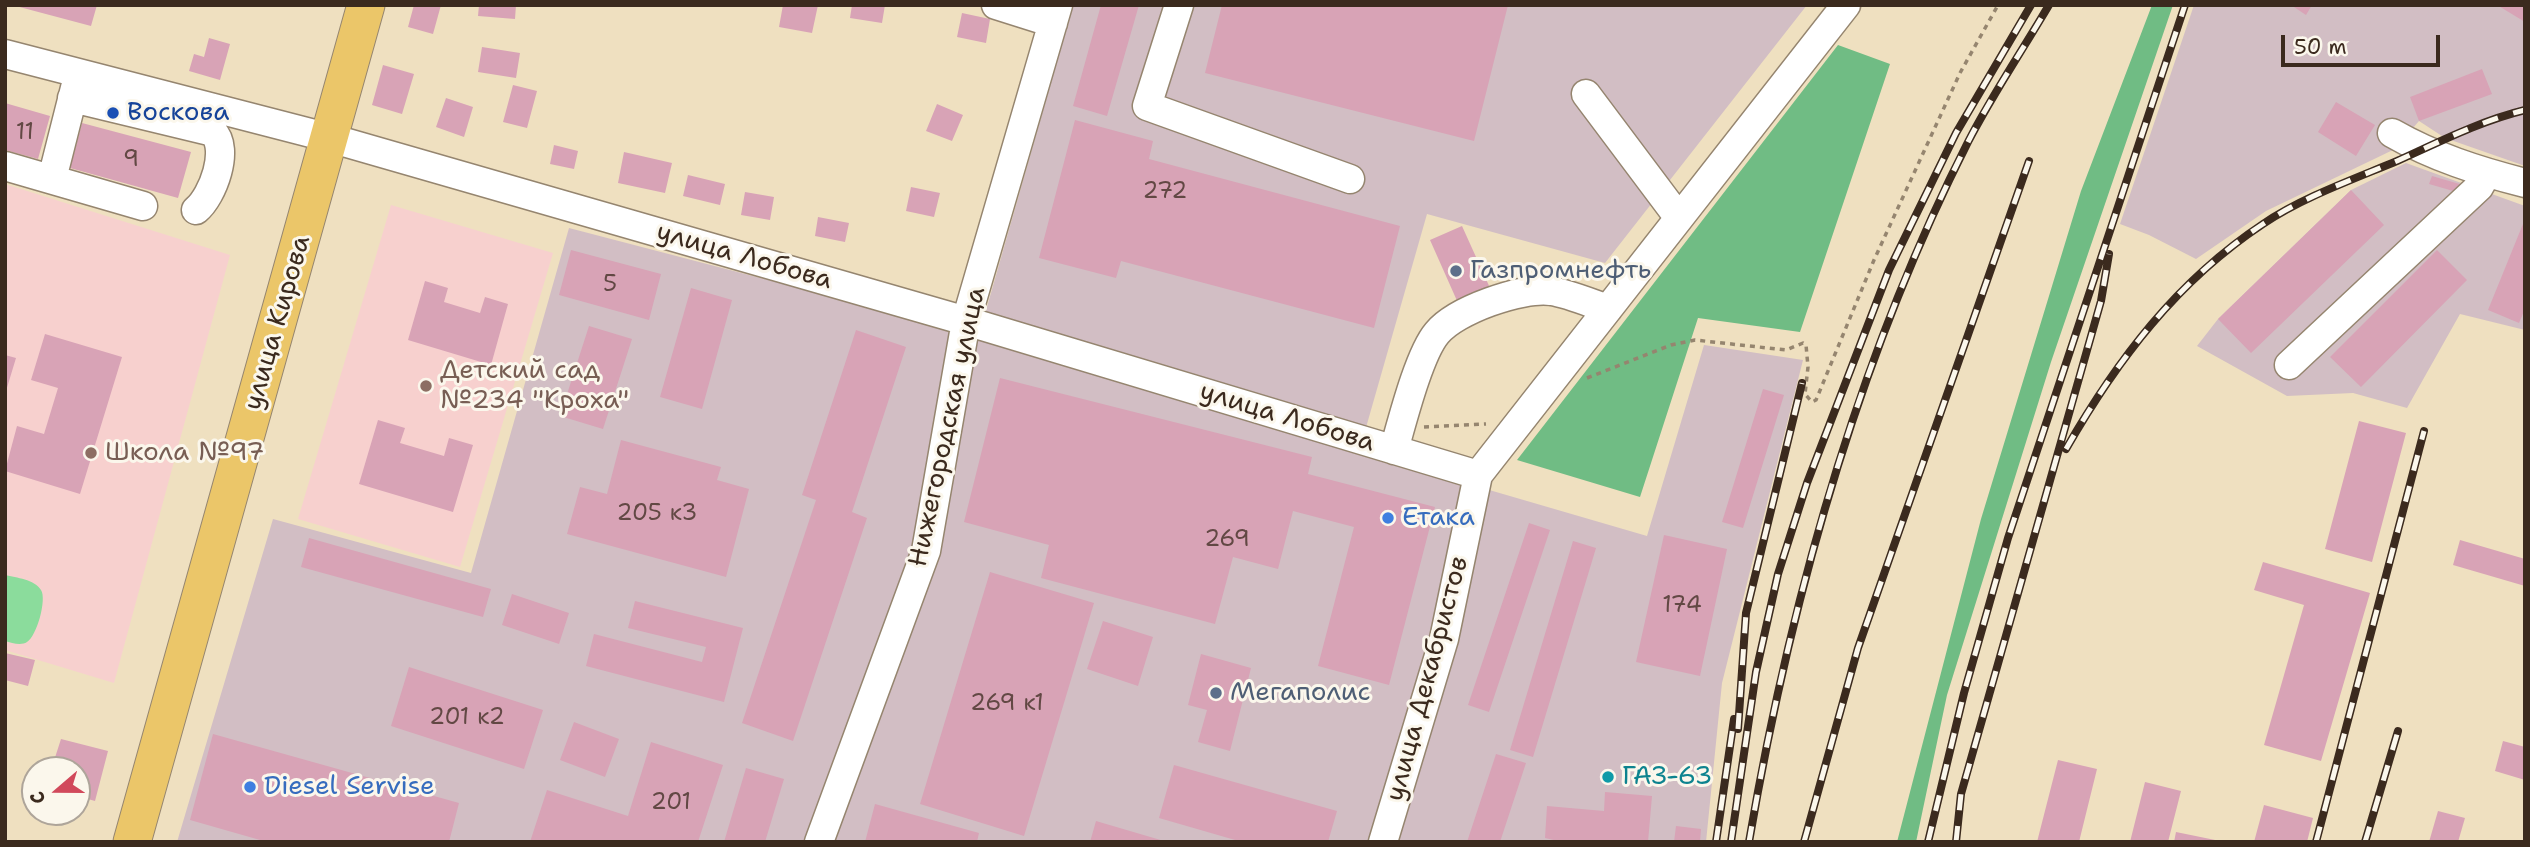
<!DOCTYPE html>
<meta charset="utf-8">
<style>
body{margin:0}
#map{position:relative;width:2530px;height:847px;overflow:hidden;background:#efe0c0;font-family:"Shantell Sans",sans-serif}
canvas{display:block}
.frame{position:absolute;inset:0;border:7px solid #3b2a1e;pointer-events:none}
.north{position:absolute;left:21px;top:756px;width:70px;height:70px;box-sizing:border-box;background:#fbf7ec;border:2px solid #aea59a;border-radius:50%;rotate:250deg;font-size:19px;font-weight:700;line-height:28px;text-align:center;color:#3b2a1e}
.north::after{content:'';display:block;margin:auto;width:24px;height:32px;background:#d1495b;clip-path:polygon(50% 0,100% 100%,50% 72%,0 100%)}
.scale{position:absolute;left:2281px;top:35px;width:159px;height:32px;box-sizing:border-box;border:4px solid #3b2a1e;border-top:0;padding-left:9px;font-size:21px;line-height:24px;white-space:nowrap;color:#3b2a1e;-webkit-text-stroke:5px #fbf7ec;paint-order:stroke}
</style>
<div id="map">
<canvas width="2530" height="847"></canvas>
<div class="frame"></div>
<div class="north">С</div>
<div class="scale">50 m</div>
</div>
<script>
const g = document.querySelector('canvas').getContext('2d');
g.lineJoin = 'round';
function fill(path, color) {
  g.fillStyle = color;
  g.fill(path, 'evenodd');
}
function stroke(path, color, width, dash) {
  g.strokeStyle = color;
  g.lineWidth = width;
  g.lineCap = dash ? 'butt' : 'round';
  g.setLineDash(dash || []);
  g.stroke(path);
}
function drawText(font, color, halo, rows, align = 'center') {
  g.font = font + ' "Shantell Sans",sans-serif';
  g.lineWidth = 6;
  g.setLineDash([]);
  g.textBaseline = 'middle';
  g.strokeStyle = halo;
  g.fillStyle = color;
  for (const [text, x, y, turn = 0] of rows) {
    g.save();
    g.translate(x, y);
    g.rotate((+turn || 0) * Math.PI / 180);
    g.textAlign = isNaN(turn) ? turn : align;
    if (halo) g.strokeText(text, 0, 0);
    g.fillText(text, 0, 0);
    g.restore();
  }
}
const built = new Path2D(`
 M5 184 230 255 114 683 5 650Z
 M391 205 553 253 460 567 298 519Z`);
const industrial = new Path2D(`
 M1073 5H1807L1605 263 1427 214 1359 452 1647 536 1704 345 1803 360 1722 683 1706 842H177L273 519 471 573 569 228 979 335Z
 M2194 5H2525V166L2445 138 2419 121 2395 149 2266 211 2196 259 2149 235 2120 224Z
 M2406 163 2525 206V330L2460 314 2407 408 2353 393 2287 396 2197 346 2218 319 2351 190Z`);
const green = new Path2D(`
 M5 575C17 578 34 579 41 590 47 599 37 636 27 642 21 646 12 643 5 641Z`);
const forest = new Path2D(`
 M2152 5H2173L2051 362 1947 695 1916 842H1897L1981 519 2081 191Z
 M1838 45 1890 64 1800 332 1698 318 1640 497 1517 460Z`);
const building = new Path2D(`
 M12 5H97L91 26Z
 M414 5H441L433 34 408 27Z
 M479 5H516L515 19 478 16Z
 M783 5H818L812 33 779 27Z
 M852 5H885L882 23 850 18Z
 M1101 5H1139L1107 116 1073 106Z
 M1222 5H1508L1474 141 1205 73Z
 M2291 5H2312L2306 15Z
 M2497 5H2525V22Z
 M962 13 990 19 986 43 957 37Z
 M209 38 230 44 220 80 189 71 194 54 204 57Z
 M482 47 520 53 516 78 478 72Z
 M383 65 414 74 402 114 372 105Z
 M2482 69 2492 94 2419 121 2410 97Z
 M513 85 537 91 527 128 503 122Z
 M446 98 473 107 464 137 436 127Z
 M2336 102 2375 125 2356 156 2318 132Z
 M5 103 50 116 38 159 5 150Z
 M937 104 963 115 952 141 926 131Z
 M1075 120 1153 141 1149 159 1400 226 1374 328 1121 261 1116 278 1039 258Z
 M82 123 191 152 178 198 70 168Z
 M554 145 578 151 574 169 550 164Z
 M624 152 672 163 665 193 618 183Z
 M688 175 725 184 720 205 683 196Z
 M2432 176 2463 185 2460 193 2429 184Z
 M911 187 940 193 934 217 906 211Z
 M2351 190 2384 225 2251 353 2218 319Z
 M745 192 774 197 770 220 741 215Z
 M818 217 849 223 845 242 815 236Z
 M2525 219V309L2519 323 2488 310Z
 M1462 226 1490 288 1458 303 1430 240Z
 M571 250 661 274 649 320 559 295Z
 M2437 250 2467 280 2361 387 2330 357Z
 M425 281 448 288 444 302 480 313 485 297 508 304 491 365 408 340Z
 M691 288 732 300 702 409 660 397Z
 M589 326 632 339 603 429 560 416Z
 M856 330 906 347 852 512 867 518 793 741 742 723 816 500 802 495Z
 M45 334 122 357 80 494 5 471 17 426 44 434 58 388 31 380Z
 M5 355 16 358 6 391 5 390Z
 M1000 378 1312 457 1308 474 1435 507 1389 685 1318 666 1354 527 1293 511 1278 569 1233 557 1215 624 1041 578 1049 545 964 522Z
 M1763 389 1784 395 1743 528 1722 522Z
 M378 420 405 428 400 443 444 456 449 438 473 445 453 512 359 484Z
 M2359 421 2406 433 2372 562 2325 549Z
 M621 440 721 467 717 480 749 489 726 577 567 534 580 487 607 494Z
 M1529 523 1550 530 1489 712 1468 705Z
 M1664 535 1727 549 1700 676 1636 662Z
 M309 538 491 589 483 617 301 567Z
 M2460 540 2525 559V586L2453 565Z
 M1573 541 1596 548 1533 757 1510 750Z
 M2263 562 2370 593 2321 761 2264 745 2304 605 2254 590Z
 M990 572 1094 603 1024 836 920 804Z
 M512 594 569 613 559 644 502 625Z
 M635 601 743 628 724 702 586 666 594 634 702 662 706 647 628 628Z
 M1103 621 1153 637 1138 686 1087 669Z
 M5 653 35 660 28 686 5 680Z
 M1201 654 1251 668 1230 751 1198 742 1207 710 1188 705Z
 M409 667 543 710 524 769 391 726Z
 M574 722 619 739 605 777 560 760Z
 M213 734 459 803 449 842H267L190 820Z
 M61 739 108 751 95 801 77 796V770H51Z
 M2503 741 2525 747V780L2495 771Z
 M651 742 723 765 698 842H530L547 790 628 816Z
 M1496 754 1526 763 1500 842H1467Z
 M2058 760 2097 769 2079 842H2037Z
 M1174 765 1337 811 1328 842H1242L1159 818Z
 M746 768 784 779 765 842H724Z
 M2145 782 2181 791 2168 842H2130Z
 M1605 792 1652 796 1648 842H1562L1545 838 1547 806 1604 811Z
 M875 804 979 833 977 842H865Z
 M2264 805 2313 818 2307 842H2254Z
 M2438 811 2465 818 2458 842H2429Z
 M1096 821 1164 841V842H1090Z
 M1676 826 1701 829 1700 842H1674Z
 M2176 832 2220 841V842H2174Z`);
const path = new Path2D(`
 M1587 378 1671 345 1695 340 1786 350 1803 343 1806 345 1808 367 1805 394 1812 402 1816 400 1874 260 1960 73 1998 5
 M1424 427 1486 424`);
const minor = new Path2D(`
 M996 5 1053 23
 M1179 5 1147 106 1350 179
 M5 54 330 138 966 321 1478 475
 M1586 94 1679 218
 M72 98 213 132C230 149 213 196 196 210
 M2392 133C2434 157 2478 171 2525 183
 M5 166 143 206
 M52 179 77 80
 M2289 365 2479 187 2487 173
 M1394 450C1402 422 1419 354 1437 333 1456 310 1521 287 1551 291 1570 294 1590 303 1608 309
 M819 842 926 551 966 321 1058 5
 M1383 842 1444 639 1478 475 1846 5`);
const major = new Path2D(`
 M132 842 366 5`);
const rail = new Path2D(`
 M2066 449C2117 360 2177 281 2263 224 2301 198 2354 179 2397 161 2439 142 2480 121 2525 110
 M1738 729 1746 613 1802 383
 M1716 842 1734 719
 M1731 842 1756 672 1778 574 1807 483 1889 270 1956 133 2031 5
 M1749 842C1790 601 1857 361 1968 142 1992 95 2022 51 2049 5
 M1804 842 1858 648 2029 161
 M1928 842 1964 693 2008 538 2185 5
 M1956 842 1961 794 2101 301 2109 254
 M2316 842 2424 431
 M2365 842 2398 731`);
const markers = [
 [113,113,7,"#1a4fb4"],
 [1456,271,7,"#5c6f8a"],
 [426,386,7,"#8d6e63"],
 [91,453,7,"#8d6e63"],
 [1388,518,7,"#3f7fe0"],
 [1216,693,7,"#5c6f8a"],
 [1608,777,7,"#0f9aa8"],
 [250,787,7,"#3f7fe0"]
];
const numberNames = [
 ["11",25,133],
 ["9",131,160],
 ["272",1165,192],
 ["5",610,285],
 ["205 к3",657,514],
 ["269",1227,540],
 ["174",1682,606],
 ["269 к1",1007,704],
 ["201 к2",467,718],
 ["201",671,803]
];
const transitNames = [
 ["Воскова",127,113]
];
const streetNames = [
 ["улица Лобова",744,257,16],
 ["улица Кирова",278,323,-74],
 ["улица Лобова",1287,418,17],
 ["Нижегородская улица",948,427,-78],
 ["улица Декабристов",1428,679,-75]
];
const serviceNames = [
 ["Газпромнефть",1470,271],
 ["Мегаполис",1230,693]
];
const educationNames = [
 ["Детский сад",440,371],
 ["№234 \"Кроха\"",440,401],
 ["Школа №97",105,453]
];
const shopNames = [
 ["Етака",1402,518],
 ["Diesel Servise",264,787]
];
const cultureNames = [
 ["ГАЗ-63",1622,777]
];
fill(built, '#f7d0ce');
fill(industrial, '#d2bec4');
fill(green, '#8bdc9c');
fill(forest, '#70bc84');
fill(building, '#d8a3b6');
stroke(minor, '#95856f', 31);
stroke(major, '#95856f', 39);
stroke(path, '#95856f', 3.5, [5, 5]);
stroke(minor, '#fff', 28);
stroke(major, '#ebc669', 37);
stroke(rail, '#3b2a1e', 8);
stroke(rail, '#fbf7ec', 5, [16]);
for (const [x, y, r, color] of markers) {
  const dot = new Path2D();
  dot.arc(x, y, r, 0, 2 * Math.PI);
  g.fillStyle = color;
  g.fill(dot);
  stroke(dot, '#fbf7ec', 2.5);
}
drawText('23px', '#624844', null, numberNames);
drawText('26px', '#164399', '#fbf7ec', transitNames, 'left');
drawText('26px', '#3b2a1e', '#fbf7ec', streetNames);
drawText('26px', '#4e5e75', '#fbf7ec', serviceNames, 'left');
drawText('26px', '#785e54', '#fbf7ec', educationNames, 'left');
drawText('26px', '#366cbe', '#fbf7ec', shopNames, 'left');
drawText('26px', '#0d838f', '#fbf7ec', cultureNames, 'left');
</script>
